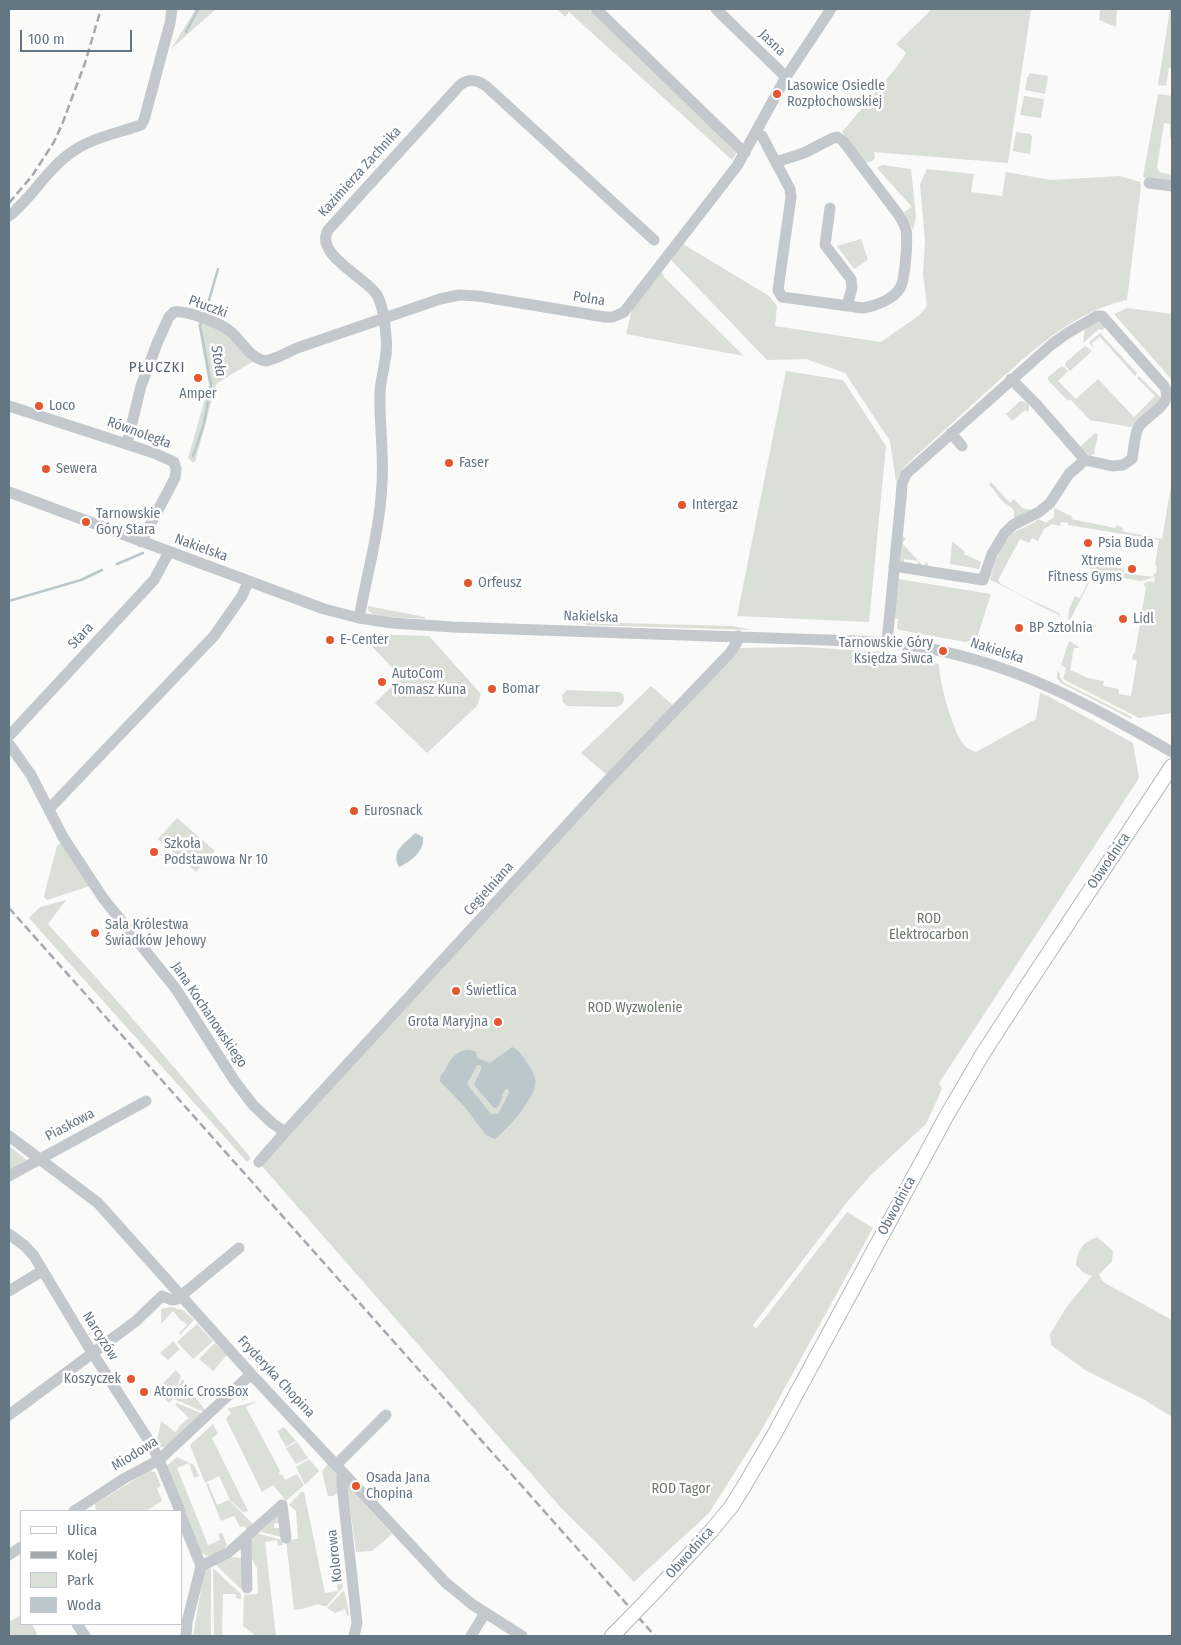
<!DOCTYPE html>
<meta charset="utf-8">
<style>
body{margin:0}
#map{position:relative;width:1181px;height:1645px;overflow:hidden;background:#fafaf8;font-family:"Fira Sans Condensed",sans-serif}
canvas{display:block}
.frame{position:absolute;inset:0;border:10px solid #657683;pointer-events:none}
.legend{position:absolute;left:20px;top:1510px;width:162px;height:115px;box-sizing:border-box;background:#fff;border:1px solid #c1c8cd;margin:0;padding:6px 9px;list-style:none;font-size:15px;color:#657683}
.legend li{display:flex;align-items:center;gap:10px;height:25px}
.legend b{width:25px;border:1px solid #c1c8cd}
.scale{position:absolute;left:20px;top:30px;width:112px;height:22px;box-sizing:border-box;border:2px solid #657683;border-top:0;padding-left:6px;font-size:15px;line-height:18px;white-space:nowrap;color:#657683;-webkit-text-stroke:4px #fff;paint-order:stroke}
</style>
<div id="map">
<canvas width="1181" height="1645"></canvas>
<div class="frame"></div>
<ul class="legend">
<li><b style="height:6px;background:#fff"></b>Ulica</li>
<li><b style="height:6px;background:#a2aab0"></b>Kolej</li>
<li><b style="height:14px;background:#dadfd7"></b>Park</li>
<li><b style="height:14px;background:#bbc7cb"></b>Woda</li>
</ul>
<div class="scale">100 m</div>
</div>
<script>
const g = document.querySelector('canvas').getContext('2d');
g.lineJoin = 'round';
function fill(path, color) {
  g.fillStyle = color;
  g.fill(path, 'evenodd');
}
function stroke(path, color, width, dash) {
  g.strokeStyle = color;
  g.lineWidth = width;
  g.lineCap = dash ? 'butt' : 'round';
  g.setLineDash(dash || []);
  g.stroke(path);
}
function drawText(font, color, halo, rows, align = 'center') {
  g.font = font + ' "Fira Sans Condensed",sans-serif';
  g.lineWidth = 5;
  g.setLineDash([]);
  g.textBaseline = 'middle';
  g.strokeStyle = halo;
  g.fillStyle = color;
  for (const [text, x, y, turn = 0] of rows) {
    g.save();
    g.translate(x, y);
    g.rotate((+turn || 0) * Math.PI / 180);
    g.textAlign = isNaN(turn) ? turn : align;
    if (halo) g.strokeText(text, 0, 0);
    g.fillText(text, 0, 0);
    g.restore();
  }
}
const green = new Path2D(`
 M196 9H216L171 49Z
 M557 9H588L737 152 732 160 569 12 565 17Z
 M932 9H1031L1008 163 874 152 875 158 872 161 865 163 842 132 896 68 906 53 896 44Z
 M1100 9H1117L1116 27 1099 20Z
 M1170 9H1172V68H1169L1166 86 1158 85Z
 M1030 73 1048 76 1045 94 1025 90 1027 78Z
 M1158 94 1172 96V138L1170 137V124L1164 123 1157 167 1159 172 1172 175V184L1149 180 1143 177Z
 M1024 96 1044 99 1041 118 1020 115Z
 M1016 132 1030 134 1032 137 1030 154 1013 151Z
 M883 165 911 169 916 218 913 230 904 212 912 207 877 168Z
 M927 169 974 174 971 192 1002 196 1006 172 1051 180 1120 176 1140 182 1141 186 1127 300C1070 312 1027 356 985 393 958 418 930 443 903 468L896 482 890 441 845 373 806 359 767 360 671 260 683 244 769 296 777 306 775 326 881 342 921 314 927 306 923 273 925 241 920 184Z
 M861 239 868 260 854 269 837 246Z
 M662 272 664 277 744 356 626 334 632 309Z
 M1127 308 1172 314V380L1114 314Z
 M1097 320 1107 326 1102 330 1099 329 1083 343 1085 328Z
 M198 322 226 332 254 361 217 383 215 388 195 462H192L188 458 209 385Z
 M1100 333 1137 373 1135 376 1100 337 1092 343 1094 349 1089 342Z
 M1085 346 1092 351 1070 371 1065 365 1066 362Z
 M1062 366 1068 371 1058 381 1076 399 1098 379 1134 417 1155 396 1137 378 1139 376 1160 397V401L1131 427 1090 420 1070 399 1068 401 1048 380V377Z
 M786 371 843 380 886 446 869 622 737 616Z
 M1020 401 1025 402 1029 405V410L1027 412 1025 410 1012 421 1006 414Z
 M1095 433 1098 434 1094 454 1090 456 1080 447Z
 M1172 480V713L1139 718 1063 679 1066 668 1061 665 1069 641 1079 647V648H1074L1070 670 1088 678 1104 681 1103 686 1119 689V694L1131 696 1137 661 1132 659 1133 654 1135 653 1146 587 1144 586V583L1150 581 1154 583 1155 577 1141 581 1094 573 1070 620 1068 619 1069 609 1075 596 1080 598 1094 570 1090 568 1094 563 1124 569V573L1153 577 1154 573 1156 574 1157 566 1155 565 1159 540 1068 525V523L1061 522 1060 526 1052 524 1044 529 1038 541 1032 538 1029 543 1020 539 998 580 1001 584 1027 598 1059 613 1061 616C1037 605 1015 591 990 580 995 562 1001 541 1018 530 1025 527 1033 524 1039 519L1046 523 1054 517V508L1073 517 1071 519 1115 528 1117 525 1123 528 1122 531 1162 539Z
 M991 482 1010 503 1014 499 1022 508 1031 510 1011 522 1014 518V511L1012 508 1002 501 989 484Z
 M902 535 906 539 902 543 923 566 927 562 929 567H917L918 561 904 559V563L901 562Z
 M952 541 965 552 964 554 981 562 979 569 950 564Z
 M898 579 991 594 975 644 971 640 966 642 899 630 897 628 898 619H894Z
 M368 606 425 617V619C415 618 377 618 371 613 368 611 368 610 368 606Z
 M582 622 733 626 751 630 586 625Z
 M360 634 429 636 481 694 477 706 427 753 375 703 401 677Z
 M803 647 885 652 939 664C939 682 953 733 965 746 968 749 972 750 976 752L1036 719 1040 693 1048 696 1133 743 1139 778 939 1083 942 1089 926 1124 871 1175 848 1201 753 1325 756 1329 847 1212 873 1228 761 1431 709 1513 634 1582 595 1541 562 1509 261 1165 568 829 738 648Z
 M1057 671 1060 673V677L1063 682 1132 717 1131 719 1061 683 1057 678Z
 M651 686 674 706 607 775 581 753Z
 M567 690 619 692 623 694C626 701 622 706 615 707L567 706 563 702 562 695Z
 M177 818 215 851 196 872 158 839Z
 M62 842 90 886 47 900 44 897 45 892 57 846Z
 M66 900 48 924 127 1012 251 1158 247 1162 29 918 40 907Z
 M9 1146 28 1161 9 1172Z
 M1097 1237 1113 1251 1112 1261 1099 1275 1103 1282 1172 1320V1417L1143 1399 1085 1370 1051 1345 1050 1334 1068 1305 1092 1276 1084 1273 1076 1265C1078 1249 1082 1243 1097 1237Z
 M171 1307 183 1310 194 1320 180 1335 179 1333 187 1325 184 1321 182 1322 173 1311 161 1324V1309Z
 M197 1324 213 1341 193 1359 177 1342Z
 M173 1341 180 1349 168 1360 160 1353Z
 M215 1343 227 1355 213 1371 199 1359Z
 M176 1370 181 1376 172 1400 169 1403 159 1392 161 1385Z
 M182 1379 205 1410 204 1412 174 1399Z
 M258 1401 246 1407 280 1471 279 1473 280 1475 282 1474 285 1480 297 1474 304 1485 286 1501 273 1485 262 1492 226 1419 231 1413 228 1409 230 1408Z
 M177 1403 203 1414 167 1448 157 1446 159 1444 157 1441 161 1421 175 1432 179 1429 178 1427 189 1418 175 1405Z
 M213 1424 218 1434 212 1438 248 1511 243 1512 230 1500 219 1476 205 1483 190 1445Z
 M284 1427 296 1441 286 1447 277 1431Z
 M297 1442 308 1458 296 1464 286 1448Z
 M177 1457 194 1465 199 1476 194 1478 189 1463 177 1468 208 1545 220 1540 218 1534 222 1533 227 1545 222 1552 208 1556 200 1552 165 1467Z
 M309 1459 319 1471 305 1485 296 1467Z
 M329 1463 337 1476 339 1491 333 1496H328L322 1471Z
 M149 1471 155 1472 161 1486 157 1488 162 1501 146 1511H96L95 1504Z
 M208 1483 217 1505 229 1500 256 1527 247 1531 245 1526 240 1527 234 1516 221 1521 206 1484Z
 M347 1485 392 1534 372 1551 356 1552Z
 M301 1492H304L325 1593 338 1591 337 1585 342 1583 343 1587 327 1606H322L318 1604 302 1609 294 1610 286 1540 298 1539 296 1511 289 1505Z
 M279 1514 280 1523H274V1528H280L281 1537 261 1532Z
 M256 1533 282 1540 283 1545 278 1546 277 1540 265 1542 276 1636H256L243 1626 244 1595 258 1594 257 1568 249 1553 247 1540Z
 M234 1557 240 1558 242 1560 244 1589 242 1590 215 1564Z
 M209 1566H211V1636H193L203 1578 205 1570Z
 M213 1568 241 1594V1599L236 1598V1594H223L222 1636H214Z
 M344 1590 349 1614V1615L347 1616 345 1609 335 1613 327 1608Z
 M21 1615V1624H32L38 1636H9V1622Z`);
const water = new Path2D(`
 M415 833 423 837C425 851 410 862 399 867 390 850 406 843 415 833Z
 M512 1047C521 1051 522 1056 528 1064 532 1070 537 1078 535 1086 532 1101 507 1130 495 1139L486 1135 464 1106 440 1081C440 1075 442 1074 445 1070 450 1058 462 1044 476 1052L477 1058 490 1063ZM477 1065H480L482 1067 474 1085 494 1108 498 1107 502 1098V1094L506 1089H508L509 1093 498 1114H491L467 1084Z`);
const stream = new Path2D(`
 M186 32 198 9
 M205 314 218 269
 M193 456 204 424 211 385 200 326 202 321
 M117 564 143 553
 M9 601 81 580 102 570`);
const minor = new Path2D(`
 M596 9 745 153
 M716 9 786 77
 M756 133 762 136 790 189 791 197 778 290 782 297 863 308C875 306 893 300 900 288 905 280 908 240 906 230 904 223 900 216 895 210L843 141 837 137 833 138 804 153 776 162
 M1149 183 1172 186
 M830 208 825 245 851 279 852 288 847 306
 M9 216C33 197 48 167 75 150 95 137 118 133 141 125L144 120 170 23 172 9
 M9 406 154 453 174 462 176 469 175 478 141 542
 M951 433 962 446
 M127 444 141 386 158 341 169 317 174 312C187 310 220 323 230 331 242 341 250 359 266 361L278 357 297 348 440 299 459 295 478 296 605 317H613L624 312 737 166 786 77 831 9
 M9 492 324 609 359 618 392 623 453 627 883 642C993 652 1079 698 1172 752
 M894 566 983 580 992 554 1004 534 1013 525 1039 512 1050 503 1069 474 1085 460
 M359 618C367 574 380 529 382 483 384 453 379 423 380 392 381 373 389 355 386 336 385 323 383 306 377 295 366 277 314 255 328 230L460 85C470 78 477 80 486 86L654 240
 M887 642 901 498 902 484 906 474 1051 345 1066 334 1097 316H1102L1164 386C1176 405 1145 415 1138 428 1134 437 1134 450 1132 459L1123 465 1112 466 1085 460 1037 405 1011 379
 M9 736 154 580 169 552
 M9 744 31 775 63 837 103 898 176 989 234 1080 253 1105 272 1123 285 1132
 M49 809 214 636 242 596 248 582
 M9 1136 98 1203 251 1374 446 1583 473 1605 522 1636
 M259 1162 285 1132 609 779 730 653 737 642 738 636
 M9 1176 146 1101
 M9 1234 25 1246 34 1256 88 1346 151 1444 159 1460 180 1511
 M9 1291 42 1271
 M162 1296 172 1300 177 1299 239 1248
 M9 1415 136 1321 162 1296
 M336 1465 386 1415
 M342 1472V1486L357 1623 354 1636
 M282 1505 286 1538
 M74 1511 125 1478 159 1460 251 1374
 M181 1516 201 1566 187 1622 186 1636
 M246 1538 247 1588
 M9 1555 21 1547
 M201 1566 228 1553 282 1505
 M77 1624 85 1636
 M471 1636 485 1613`);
const major = new Path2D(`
 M649 1598 712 1530 731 1507 743 1488 774 1435 947 1115 982 1055 1013 1007 1172 766
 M612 1636 619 1629`);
const rail = new Path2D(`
 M9 203 32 176 54 142 63 122 85 63 101 9
 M9 908 655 1636`);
const majorBridge = new Path2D(`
 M619 1629 649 1598`);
const markers = [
 [777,94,5,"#e4572e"],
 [198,378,5,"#e4572e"],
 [39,406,5,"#e4572e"],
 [449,463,5,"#e4572e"],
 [46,469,5,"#e4572e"],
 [682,505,5,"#e4572e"],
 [86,522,5,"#e4572e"],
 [1088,543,5,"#e4572e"],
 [1132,569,5,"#e4572e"],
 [468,583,5,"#e4572e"],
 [1123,619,5,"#e4572e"],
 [1019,628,5,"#e4572e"],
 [330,640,5,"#e4572e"],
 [943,651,5,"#e4572e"],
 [382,682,5,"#e4572e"],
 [492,689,5,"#e4572e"],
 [354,811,5,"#e4572e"],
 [154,852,5,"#e4572e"],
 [95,933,5,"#e4572e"],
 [456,991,5,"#e4572e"],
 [498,1022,5,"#e4572e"],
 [131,1379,5,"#e4572e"],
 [144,1392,5,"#e4572e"],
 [356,1486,5,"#e4572e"]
];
const streetNames = [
 ["Jasna",772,43,44],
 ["Kazimierza Zachnika",360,172,-48],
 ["Polna",589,299,9],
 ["Płuczki",208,307,20],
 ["Równoległa",139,433,20],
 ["Nakielska",201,548,20],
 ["Nakielska",591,617,2],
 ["Stara",81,636,-47],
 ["Nakielska",997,651,18],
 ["Obwodnica",1109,861,-56],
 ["Cegielniana",489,889,-48],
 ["Jana Kochanowskiego",209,1015,56],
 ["Piaskowa",70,1125,-28],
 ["Obwodnica",897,1206,-62],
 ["Narcyzów",100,1336,58],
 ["Fryderyka Chopina",276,1377,47],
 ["Miodowa",135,1454,-32],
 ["Obwodnica",690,1553,-48],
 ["Kolorowa",335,1556,-96]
];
const poiNames = [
 ["Lasowice Osiedle",787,86],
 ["Rozpłochowskiej",787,102],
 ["Amper",198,394,"center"],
 ["Loco",49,406],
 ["Faser",459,463],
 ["Sewera",56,469],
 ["Intergaz",692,505],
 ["Tarnowskie",96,514],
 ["Góry Stara",96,530],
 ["Psia Buda",1098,543],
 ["Xtreme",1122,561,"right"],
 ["Fitness Gyms",1122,577,"right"],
 ["Orfeusz",478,583],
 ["Lidl",1133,619],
 ["BP Sztolnia",1029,628],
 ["E-Center",340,640],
 ["Tarnowskie Góry",933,643,"right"],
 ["Księdza Siwca",933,659,"right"],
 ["AutoCom",392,674],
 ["Tomasz Kuna",392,690],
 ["Bomar",502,689],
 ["Eurosnack",364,811],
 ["Szkoła",164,844],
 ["Podstawowa Nr 10",164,860],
 ["Sala Królestwa",105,925],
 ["Świadków Jehowy",105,941],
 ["Świetlica",466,991],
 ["Grota Maryjna",488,1022,"right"],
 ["Koszyczek",121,1379,"right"],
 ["Atomic CrossBox",154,1392],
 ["Osada Jana",366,1478],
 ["Chopina",366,1494]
];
const parkNames = [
 ["ROD",929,919],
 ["Elektrocarbon",929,935],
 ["ROD Wyzwolenie",635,1008],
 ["ROD Tagor",681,1489]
];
const waterNames = [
 ["Stoła",218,361,80]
];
const neighbourhoodNames = [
 ["PŁUCZKI",157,368]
];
fill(green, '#dadfd7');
fill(water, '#bbc7cb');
stroke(stream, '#bbc7cb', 2.5);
stroke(major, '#b5babe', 16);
stroke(minor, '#c3c8cc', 11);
stroke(major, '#fff', 14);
stroke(rail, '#a2aab0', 2.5, [8, 4]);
stroke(majorBridge, '#b5babe', 16, []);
stroke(majorBridge, '#fff', 14);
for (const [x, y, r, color] of markers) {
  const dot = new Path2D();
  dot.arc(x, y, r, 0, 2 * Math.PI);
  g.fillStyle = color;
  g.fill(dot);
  stroke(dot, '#fff', 2);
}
drawText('14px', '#657683', '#fff', streetNames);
drawText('14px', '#657683', '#fff', poiNames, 'left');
drawText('14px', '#687a64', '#fff', parkNames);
drawText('italic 15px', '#60757c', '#fff', waterNames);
g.letterSpacing = '1px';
drawText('15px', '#57646e', '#fff', neighbourhoodNames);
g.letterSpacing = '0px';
</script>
